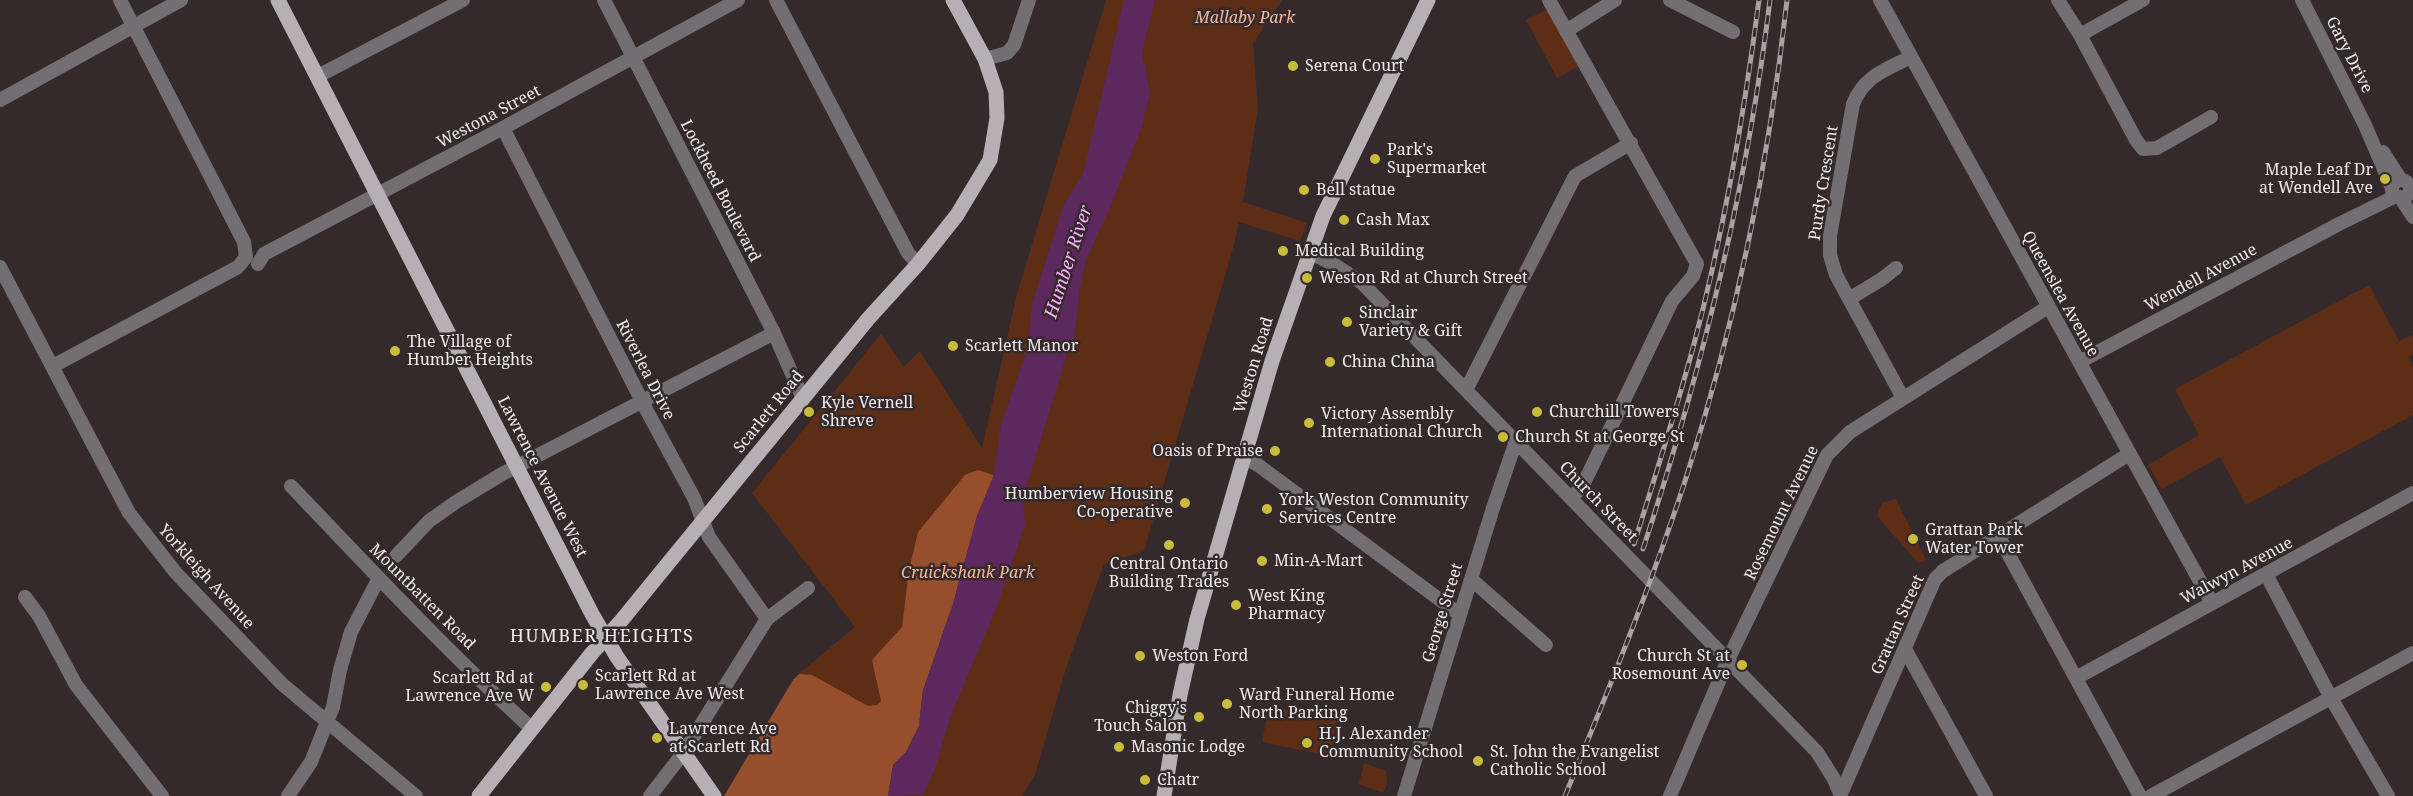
<!DOCTYPE html>
<style>
body{margin:0}
canvas{display:block;background:#342a2c}
</style>
<canvas width="2413" height="796"></canvas>
<script>
const g = document.querySelector('canvas').getContext('2d');
g.lineJoin = 'round';
function fill(path, color) {
  g.fillStyle = color;
  g.fill(path, 'evenodd');
}
function stroke(path, color, width, dash) {
  g.strokeStyle = color;
  g.lineWidth = width;
  g.lineCap = dash ? 'butt' : 'round';
  g.setLineDash(dash || []);
  g.stroke(path);
}
function drawText(font, color, halo, rows, align = 'center') {
  g.font = font + ' "Noto Serif",serif';
  g.lineWidth = 5;
  g.setLineDash([]);
  g.textBaseline = 'middle';
  g.strokeStyle = halo;
  g.fillStyle = color;
  for (const [text, x, y, turn = 0] of rows) {
    g.save();
    g.translate(x, y);
    g.rotate((+turn || 0) * Math.PI / 180);
    g.textAlign = isNaN(turn) ? turn : align;
    if (halo) g.strokeText(text, 0, 0);
    g.fillText(text, 0, 0);
    g.restore();
  }
}
const green = new Path2D(`
 M1106 0H1282L1253 43 1258 109 1243 202 1307 223 1300 241 1239 222 1233 248 1144 551 1104 564 1066 668 1035 775 1022 796H729L727 793 800 673 855 627 752 493 881 334 904 367 920 351 982 448 1017 294Z
 M1547 9 1579 66 1557 78 1526 20Z
 M2369 285 2399 341 2413 335V354L2408 357 2413 367V415L2246 505 2220 457 2162 489 2148 465 2199 435 2175 389Z
 M1896 499 1926 560 1918 563 1877 516 1882 503Z
 M1269 707 1337 721 1330 756 1262 742Z
 M1364 763 1386 771 1387 785 1383 793 1359 784Z`);
const forest = new Path2D(`
 M978 470 994 475 977 516 953 604 923 690 919 726 906 752 893 765 888 796H724L793 680 799 674 812 675 868 706 877 705 881 701 872 660 902 627 909 570 918 532 965 475Z`);
const water = new Path2D(`
 M1124 0H1155L1142 53 1150 93 1142 126 1109 210 1086 260 1080 288 1074 340 1067 354 1023 498 1025 525 997 606 950 718 935 769 923 795 888 796 893 765 906 752 919 726 923 690 953 604 977 516 994 475 1001 424 1027 351 1032 305 1063 206 1083 174Z`);
const minor = new Path2D(`
 M604 0 774 333 803 399
 M776 0 908 253 918 264
 M1549 0 1697 264 1693 276 1672 301 1582 487 1571 498
 M1670 0 1733 32
 M1880 0 2212 603
 M2058 0 2080 35 2136 140 2143 149 2157 148 2211 117
 M2302 0 2365 125 2392 188
 M1566 31 1615 0
 M2080 35 2143 0
 M985 59 1007 53 1014 45 1029 0
 M318 76 463 0
 M0 100 181 0
 M503 128 647 411 694 498 709 537 767 619
 M2383 152 2401 180
 M2392 189a9 9 0 1 1 18 0a9 9 0 1 1-18 0Z
 M2400 197 2413 217
 M1309 252 1335 265 1362 283 1817 752 1834 779 1841 796
 M258 264 264 254 503 128 738 0
 M0 267 129 513 176 573 282 684 416 796
 M1849 299 1882 279 1896 268
 M2079 362 2339 224 2396 196
 M53 366 238 267 246 257 244 242 120 0
 M1466 390 1575 176 1631 143
 M1903 398 1836 275 1830 255V236L1853 104C1864 76 1885 70 1911 57
 M1245 458 1258 465 1459 614
 M291 486C369 568 448 652 532 729
 M1999 537 2140 796
 M396 556 429 521 456 502 502 474 774 333
 M2266 574 2331 698 2388 796
 M1471 579 1546 645
 M25 597 39 616 76 685 162 796
 M1905 649 1986 796
 M2076 678 2413 493
 M288 796 311 762 333 707 340 670 351 632 379 578
 M650 796 684 752 767 619 808 588
 M1404 796 1493 508 1516 441
 M1670 796 1728 660 1827 455 1850 432 2048 307
 M1840 796 1935 579 1943 571 2129 454
 M2151 796 2413 653`);
const major = new Path2D(`
 M278 0 592 614 617 657 714 796
 M479 796 592 653 621 621 868 319 918 264 957 215 990 160 997 118 996 92 985 59 953 0
 M1164 796 1180 695 1197 619 1272 361 1323 216 1428 0`);
const rail = new Path2D(`
 M1634 544C1655 477 1676 411 1694 344 1724 231 1744 115 1759 0
 M1643 549C1702 370 1747 188 1770 0
 M1565 796C1608 691 1651 586 1686 478 1736 322 1769 162 1787 0`);
const markers = [
 [1293,66,6,"#c9bb3b"],
 [1375,159,6,"#c9bb3b"],
 [2385,179,6,"#c9bb3b"],
 [1304,190,6,"#c9bb3b"],
 [1344,220,6,"#c9bb3b"],
 [1283,251,6,"#c9bb3b"],
 [1307,278,6,"#c9bb3b"],
 [1347,322,6,"#c9bb3b"],
 [953,346,6,"#c9bb3b"],
 [395,351,6,"#c9bb3b"],
 [1330,362,6,"#c9bb3b"],
 [809,412,6,"#c9bb3b"],
 [1537,412,6,"#c9bb3b"],
 [1309,423,6,"#c9bb3b"],
 [1503,437,6,"#c9bb3b"],
 [1275,451,6,"#c9bb3b"],
 [1185,503,6,"#c9bb3b"],
 [1267,509,6,"#c9bb3b"],
 [1913,539,6,"#c9bb3b"],
 [1169,545,6,"#c9bb3b"],
 [1262,561,6,"#c9bb3b"],
 [1236,605,6,"#c9bb3b"],
 [1140,656,6,"#c9bb3b"],
 [1742,665,6,"#c9bb3b"],
 [583,685,6,"#c9bb3b"],
 [546,687,6,"#c9bb3b"],
 [1227,704,6,"#c9bb3b"],
 [1199,717,6,"#c9bb3b"],
 [657,738,6,"#c9bb3b"],
 [1307,743,6,"#c9bb3b"],
 [1119,747,6,"#c9bb3b"],
 [1478,761,6,"#c9bb3b"],
 [1145,780,6,"#c9bb3b"]
];
const parkNames = [
 ["Mallaby Park",1245,18],
 ["Cruickshank Park",968,573]
];
const streetNames = [
 ["Gary Drive",2349,55,63],
 ["Westona Street",489,117,-28],
 ["Purdy Crescent",1824,183,-81],
 ["Lockheed Boulevard",720,191,63],
 ["Wendell Avenue",2201,278,-28],
 ["Queenslea Avenue",2060,294,61],
 ["Weston Road",1254,365,-73],
 ["Riverlea Drive",645,370,63],
 ["Scarlett Road",769,412,-51],
 ["Lawrence Avenue West",542,477,63],
 ["Church Street",1598,502,46],
 ["Rosemount Avenue",1782,513,-64],
 ["Walwyn Avenue",2237,571,-28],
 ["Yorkleigh Avenue",206,577,48],
 ["Mountbatten Road",422,597,45],
 ["George Street",1443,613,-73],
 ["Grattan Street",1898,625,-66]
];
const poiNames = [
 ["Serena Court",1305,66],
 ["Park's",1387,150],
 ["Supermarket",1387,168],
 ["Maple Leaf Dr",2373,170,"right"],
 ["at Wendell Ave",2373,188,"right"],
 ["Bell statue",1316,190],
 ["Cash Max",1356,220],
 ["Medical Building",1295,251],
 ["Weston Rd at Church Street",1319,278],
 ["Sinclair",1359,313],
 ["Variety & Gift",1359,331],
 ["The Village of",407,342],
 ["Humber Heights",407,360],
 ["Scarlett Manor",965,346],
 ["China China",1342,362],
 ["Kyle Vernell",821,403],
 ["Shreve",821,421],
 ["Churchill Towers",1549,412],
 ["Victory Assembly",1321,414],
 ["International Church",1321,432],
 ["Church St at George St",1515,437],
 ["Oasis of Praise",1263,451,"right"],
 ["Humberview Housing",1173,494,"right"],
 ["Co-operative",1173,512,"right"],
 ["York Weston Community",1279,500],
 ["Services Centre",1279,518],
 ["Grattan Park",1925,530],
 ["Water Tower",1925,548],
 ["Min-A-Mart",1274,561],
 ["Central Ontario",1169,564,"center"],
 ["Building Trades",1169,582,"center"],
 ["West King",1248,596],
 ["Pharmacy",1248,614],
 ["Weston Ford",1152,656],
 ["Church St at",1730,656,"right"],
 ["Rosemount Ave",1730,674,"right"],
 ["Scarlett Rd at",595,676],
 ["Lawrence Ave West",595,694],
 ["Scarlett Rd at",534,678,"right"],
 ["Lawrence Ave W",534,696,"right"],
 ["Ward Funeral Home",1239,695],
 ["North Parking",1239,713],
 ["Chiggy's",1187,708,"right"],
 ["Touch Salon",1187,726,"right"],
 ["Lawrence Ave",669,729],
 ["at Scarlett Rd",669,747],
 ["H.J. Alexander",1319,734],
 ["Community School",1319,752],
 ["Masonic Lodge",1131,747],
 ["St. John the Evangelist",1490,752],
 ["Catholic School",1490,770],
 ["Chatr",1157,780]
];
const waterNames = [
 ["Humber River",1069,262,-72]
];
const neighbourhoodNames = [
 ["HUMBER HEIGHTS",602,637]
];
fill(green, '#5d2d16');
fill(forest, '#964e2d');
fill(water, '#5c285d');
stroke(minor, '#736e71', 14);
stroke(major, '#b8afb4', 15);
stroke(rail, '#a9a1a3', 5);
stroke(rail, '#342a2c', 3, [9]);
for (const [x, y, r, color] of markers) {
  const dot = new Path2D();
  dot.arc(x, y, r, 0, 2 * Math.PI);
  g.fillStyle = color;
  g.fill(dot);
  stroke(dot, '#342a2c', 2);
}
drawText('italic 16px', '#f5b69b', '#342a2c', parkNames);
drawText('16px', '#f0eaeb', '#342a2c', streetNames);
drawText('16px', '#f0eaeb', '#342a2c', poiNames, 'left');
drawText('italic 18px', '#fdaefe', '#342a2c', waterNames);
g.letterSpacing = '1.5px';
drawText('18px', '#f0eaeb', '#342a2c', neighbourhoodNames);
g.letterSpacing = '0px';
</script>
